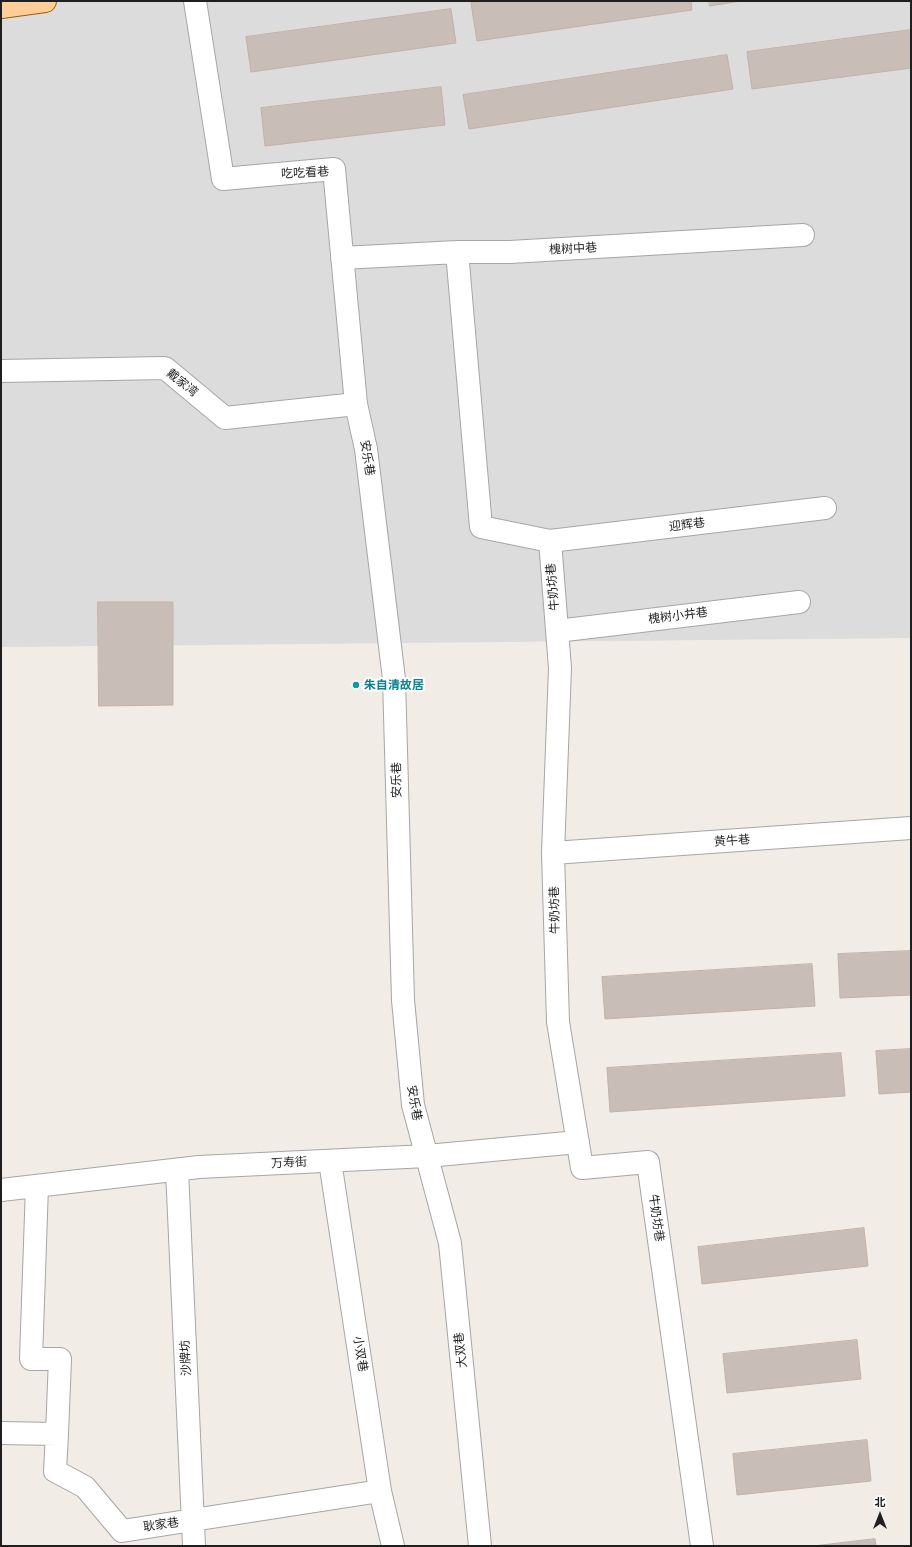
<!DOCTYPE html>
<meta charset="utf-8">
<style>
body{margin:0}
#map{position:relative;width:912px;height:1547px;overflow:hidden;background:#f1ece5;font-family:"Work Sans","Noto Sans SC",sans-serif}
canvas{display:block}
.frame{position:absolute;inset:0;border:2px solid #1f1f1f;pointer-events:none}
.north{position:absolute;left:860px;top:1495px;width:40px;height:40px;-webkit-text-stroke:3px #fff;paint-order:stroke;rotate:0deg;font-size:11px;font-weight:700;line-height:16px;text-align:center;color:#1f1f1f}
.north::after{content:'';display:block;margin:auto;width:14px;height:18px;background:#1f1f1f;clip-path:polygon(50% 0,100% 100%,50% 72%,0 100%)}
</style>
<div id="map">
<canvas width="912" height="1547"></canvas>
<div class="frame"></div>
<div class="north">北</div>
</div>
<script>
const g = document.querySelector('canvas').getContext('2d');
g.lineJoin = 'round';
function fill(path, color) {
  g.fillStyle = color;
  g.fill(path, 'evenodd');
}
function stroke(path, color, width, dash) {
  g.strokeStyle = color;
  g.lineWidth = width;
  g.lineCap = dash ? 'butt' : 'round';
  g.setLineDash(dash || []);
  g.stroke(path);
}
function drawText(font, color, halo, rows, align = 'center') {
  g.font = font + ' "Work Sans","Noto Sans SC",sans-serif';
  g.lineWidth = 4;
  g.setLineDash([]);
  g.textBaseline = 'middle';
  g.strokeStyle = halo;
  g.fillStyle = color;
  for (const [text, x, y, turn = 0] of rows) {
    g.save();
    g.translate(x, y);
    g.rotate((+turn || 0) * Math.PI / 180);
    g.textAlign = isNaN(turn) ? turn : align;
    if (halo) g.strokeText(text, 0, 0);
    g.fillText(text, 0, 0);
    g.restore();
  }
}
const residential = new Path2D(`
 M1 1H911V638L1 647Z`);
const building = new Path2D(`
 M485 1H691L692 10 477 41 471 3Z
 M709 1H741L710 6Z
 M451 9 456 43 251 72 246 37Z
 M911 30V68L752 89 747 52Z
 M727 55 733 89 469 129 463 95Z
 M441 87 445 125 265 146 261 108Z
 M98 602H173V705L99 706Z
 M911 951V995L840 998 838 954Z
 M812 964 815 1006 605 1019 602 977Z
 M911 1049V1092L879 1094 876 1051Z
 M841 1053 845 1096 610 1112 607 1068Z
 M864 1228 868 1266 702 1284 698 1247Z
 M857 1340 861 1379 727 1393 723 1354Z
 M867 1440 871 1481 737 1495 733 1454Z
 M875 1539 876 1546H814Z`);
const minor = new Path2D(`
 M195 1 223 179 334 169 356 404 366 449 394 679 403 1000 413 1105 450 1243 480 1546
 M457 252 481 527 550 541 560 668 553 853 558 1022 582 1168 648 1162 702 1546
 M342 258 457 252H510L803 235
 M1 371 165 368 225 418 356 404
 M550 541 825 508
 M557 631 799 602
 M553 853 911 828
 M330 1161 380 1491 393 1546
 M177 1170 194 1546
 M37 1186 31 1359H60L57 1434
 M1 1190 199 1167 427 1156 578 1142
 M1 1433 57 1434 55 1471 85 1487 122 1531 380 1491`);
const major = new Path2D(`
 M1 7 45 1`);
const markers = [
 [356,685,4,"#0f9aa8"]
];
const streetNames = [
 ["吃吃看巷",305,173,-3],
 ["槐树中巷",573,249,-3],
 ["戴家湾",182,383,39],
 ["安乐巷",367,458,81],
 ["迎辉巷",687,525,-7],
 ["牛奶坊巷",553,587,-95],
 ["槐树小井巷",678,616,-7],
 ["安乐巷",397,780,-91],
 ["黄牛巷",732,841,-4],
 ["牛奶坊巷",555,910,-91],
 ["安乐巷",414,1103,80],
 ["万寿街",289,1163,-3],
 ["牛奶坊巷",656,1218,82],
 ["大双巷",461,1350,-96],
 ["小双巷",360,1354,81],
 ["沙牌坊",186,1358,-93],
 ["耿家巷",161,1525,-8]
];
const cultureNames = [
 ["朱自清故居",364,685]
];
fill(residential, '#dddcdc');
fill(building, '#c9beb7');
stroke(building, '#c3b1a6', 1);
stroke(minor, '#a6a6a6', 24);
stroke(major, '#9a5e00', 24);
stroke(minor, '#fff', 22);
stroke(major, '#ffce9b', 22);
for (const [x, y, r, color] of markers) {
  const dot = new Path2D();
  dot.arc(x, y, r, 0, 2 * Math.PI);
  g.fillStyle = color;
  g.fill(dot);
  stroke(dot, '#fff', 1.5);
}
drawText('12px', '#1f1f1f', '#fff', streetNames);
drawText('bold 12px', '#0d838f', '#fff', cultureNames, 'left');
</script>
